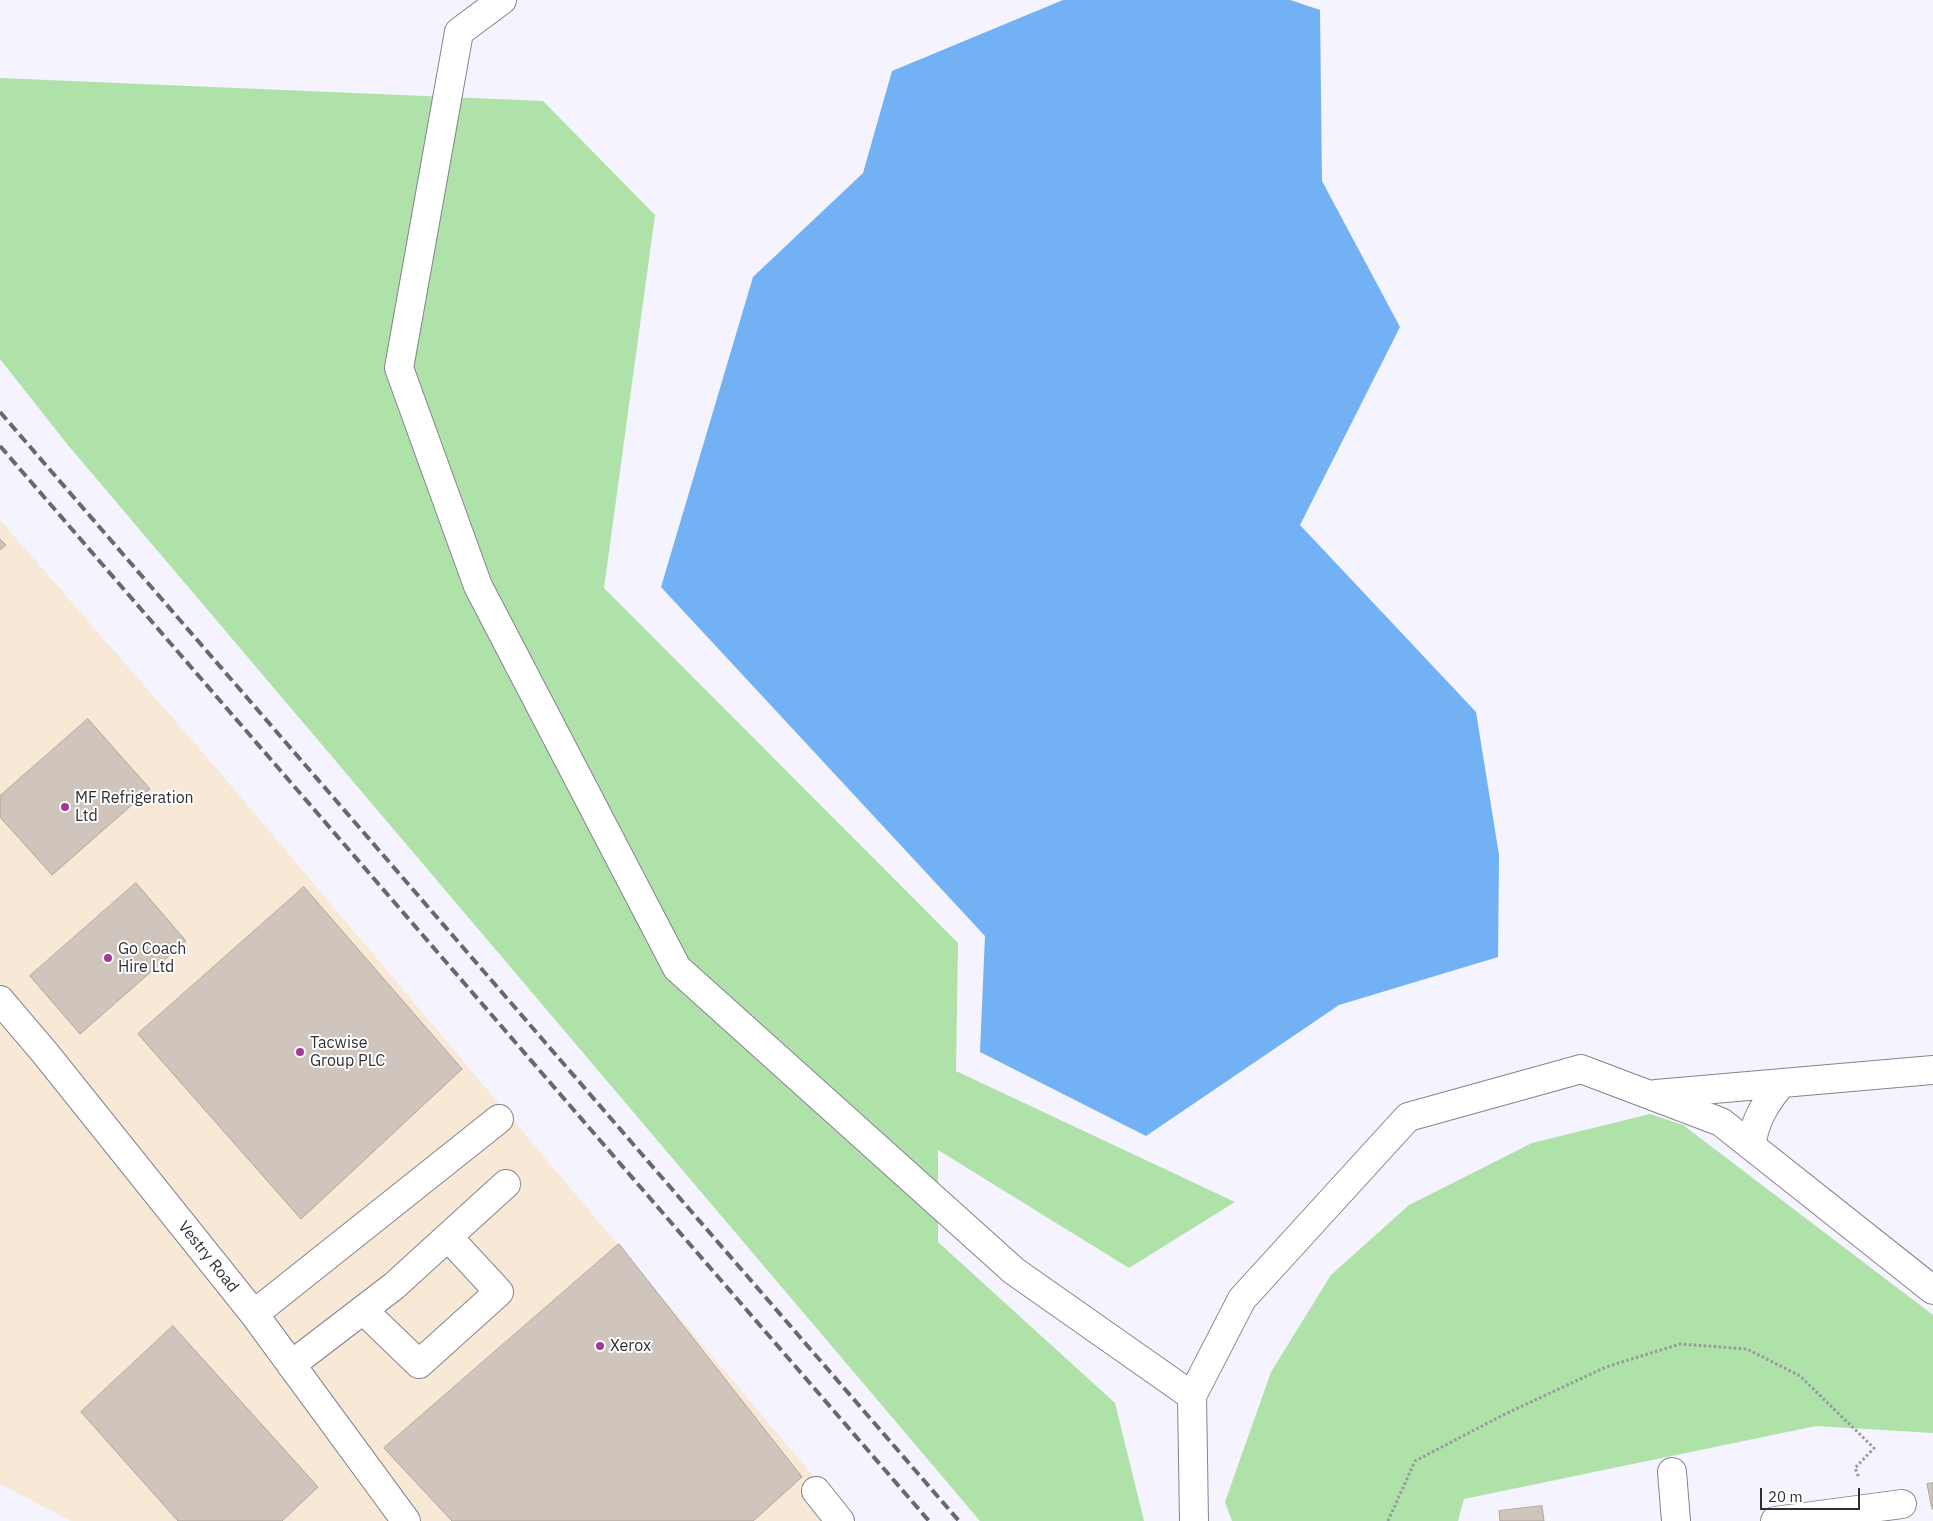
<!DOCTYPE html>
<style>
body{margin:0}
#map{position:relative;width:1933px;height:1521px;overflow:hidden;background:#f5f3fd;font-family:"IBM Plex Sans",sans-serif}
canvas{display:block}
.scale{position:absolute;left:1760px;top:1488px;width:100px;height:22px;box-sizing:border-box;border:2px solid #2f2e33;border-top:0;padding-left:6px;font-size:15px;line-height:18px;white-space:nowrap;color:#2f2e33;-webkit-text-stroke:4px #fff;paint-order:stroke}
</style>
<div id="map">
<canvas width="1933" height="1521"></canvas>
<div class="scale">20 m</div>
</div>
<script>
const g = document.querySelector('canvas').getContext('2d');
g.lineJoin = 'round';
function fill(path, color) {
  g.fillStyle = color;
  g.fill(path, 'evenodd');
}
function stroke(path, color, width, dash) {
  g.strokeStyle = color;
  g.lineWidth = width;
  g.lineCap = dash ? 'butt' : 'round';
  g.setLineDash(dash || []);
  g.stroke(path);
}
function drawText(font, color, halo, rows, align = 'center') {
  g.font = font + ' "IBM Plex Sans",sans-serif';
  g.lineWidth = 4;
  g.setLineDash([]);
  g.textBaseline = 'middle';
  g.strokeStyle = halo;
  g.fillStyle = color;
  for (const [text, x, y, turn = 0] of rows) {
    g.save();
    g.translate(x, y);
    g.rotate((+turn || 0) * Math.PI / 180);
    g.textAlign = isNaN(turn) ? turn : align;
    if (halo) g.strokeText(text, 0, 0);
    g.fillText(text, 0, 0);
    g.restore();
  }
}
const commercial = new Path2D(`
 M0 520 217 769 851 1521H71L0 1484Z`);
const green = new Path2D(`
 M0 78 543 101 655 215 604 588 958 943 956 1071 1235 1202 1129 1268 938 1150V1242L1115 1403 1144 1521H980L67 444 0 359Z
 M1650 1114 1683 1125 1933 1315V1433L1816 1426 1464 1499 1458 1521H1232L1225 1502 1271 1372 1331 1275 1409 1205 1532 1143Z`);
const water = new Path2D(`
 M1063 0H1290L1320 10 1322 181 1400 327 1300 525 1476 712 1499 855 1498 957 1339 1005 1146 1136 980 1052 985 936 661 587 753 277 863 173 892 71Z`);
const building = new Path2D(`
 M0 539 6 545 0 550Z
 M88 719 150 789 52 875 0 817V796Z
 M136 883 186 941 80 1034 30 976Z
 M304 887 462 1069 301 1219 138 1034Z
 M619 1244 802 1477 753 1521H452L384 1448Z
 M173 1326 318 1487 282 1521H178L81 1412Z
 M1933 1483V1509H1932L1927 1484Z
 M1542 1506 1544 1521H1500L1499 1511Z`);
const path = new Path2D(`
 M1388 1521 1415 1461 1505 1414 1606 1367 1680 1344 1747 1349 1800 1376 1874 1448 1855 1468 1859 1478`);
const minor = new Path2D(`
 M502 0 459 32 399 368 478 586 677 968 1014 1271 1192 1396
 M0 1000 45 1053 254 1314 406 1521
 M1656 1094 1933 1070
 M1751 1146C1755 1120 1765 1103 1782 1083
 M363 1310 419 1364 499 1292 448 1237
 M254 1314 499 1119
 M291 1365 394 1286 506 1184
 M1672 1472 1676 1521
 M816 1491 840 1521
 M1194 1521 1192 1396 1242 1299 1408 1117 1581 1069 1721 1122 1933 1290
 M1775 1521 1902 1504`);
const rail = new Path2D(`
 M0 412 959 1521
 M0 446 929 1521`);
const markers = [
 [65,807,5,"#a43797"],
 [108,958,5,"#a43797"],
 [300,1052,5,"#a43797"],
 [600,1346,5,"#a43797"]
];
const poiNames = [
 ["MF Refrigeration",75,798],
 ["Ltd",75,816],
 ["Go Coach",118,949],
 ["Hire Ltd",118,967],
 ["Tacwise",310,1043],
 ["Group PLC",310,1061],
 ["Xerox",610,1346]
];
const streetNames = [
 ["Vestry Road",208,1257,51]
];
fill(commercial, '#f7e9d5');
fill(green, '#aee2a8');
fill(water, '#71b1f4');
fill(building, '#cfc5bc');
stroke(building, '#afa59d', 1);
stroke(minor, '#86838e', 30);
stroke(path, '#99979f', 3, [2.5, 2.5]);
stroke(minor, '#fff', 28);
stroke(rail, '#68676e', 4, [10, 5]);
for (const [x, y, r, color] of markers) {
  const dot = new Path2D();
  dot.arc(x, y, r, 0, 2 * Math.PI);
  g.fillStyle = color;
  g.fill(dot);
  stroke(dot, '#fff', 2);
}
drawText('16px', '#2f2e33', '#fff', poiNames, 'left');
drawText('16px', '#2f2e33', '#fff', streetNames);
</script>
